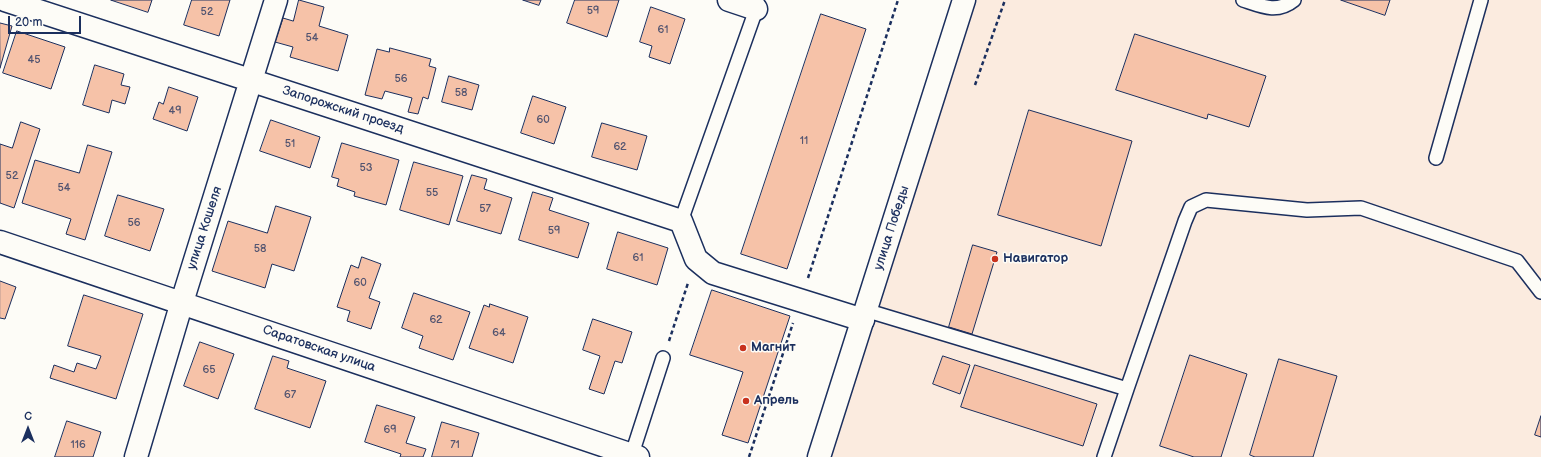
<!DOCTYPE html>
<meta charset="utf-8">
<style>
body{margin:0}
#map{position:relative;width:1541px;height:457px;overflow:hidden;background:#fdfcf7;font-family:"Balsamiq Sans",sans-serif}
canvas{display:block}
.north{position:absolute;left:8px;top:409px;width:40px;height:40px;-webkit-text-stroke:3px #fdfcf7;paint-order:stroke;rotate:0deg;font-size:11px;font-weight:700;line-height:16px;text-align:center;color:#1b2f5e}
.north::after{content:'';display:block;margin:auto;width:14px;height:18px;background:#1b2f5e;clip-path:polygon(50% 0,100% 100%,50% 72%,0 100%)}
.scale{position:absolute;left:8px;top:16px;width:73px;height:18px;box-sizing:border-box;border:2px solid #1b2f5e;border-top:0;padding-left:5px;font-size:12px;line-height:14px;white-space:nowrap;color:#1b2f5e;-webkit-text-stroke:3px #fdfcf7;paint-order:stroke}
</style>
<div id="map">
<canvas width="1541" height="457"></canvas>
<div class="north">С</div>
<div class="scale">20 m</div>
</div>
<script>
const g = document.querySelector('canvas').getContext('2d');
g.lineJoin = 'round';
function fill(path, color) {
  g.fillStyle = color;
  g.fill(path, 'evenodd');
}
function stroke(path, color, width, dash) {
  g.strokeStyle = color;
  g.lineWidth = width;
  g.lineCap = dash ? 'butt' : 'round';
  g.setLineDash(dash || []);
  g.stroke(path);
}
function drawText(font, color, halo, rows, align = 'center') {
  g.font = font + ' "Balsamiq Sans",sans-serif';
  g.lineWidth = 3;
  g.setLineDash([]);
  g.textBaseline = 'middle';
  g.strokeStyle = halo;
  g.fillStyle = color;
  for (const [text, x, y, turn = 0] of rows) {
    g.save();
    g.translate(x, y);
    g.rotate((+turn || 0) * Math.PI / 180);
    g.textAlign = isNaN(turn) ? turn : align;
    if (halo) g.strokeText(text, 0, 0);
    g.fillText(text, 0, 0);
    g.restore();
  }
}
const built = new Path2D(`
 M973 0H1541V457H828Z`);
const building = new Path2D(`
 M111 0H152L148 12Z
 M192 0H230L219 36 184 25Z
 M299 0 324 7 319 26 348 35 338 71 290 57 293 47 275 42 283 18 293 21Z
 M523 0H541L539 5Z
 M575 0H619L607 37 567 23Z
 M1341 0H1390L1385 15Z
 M651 7 685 19 670 64 649 57 652 46 640 42Z
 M821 14 866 29 787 269 741 254Z
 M0 23 12 26 0 68Z
 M17 31 65 47 51 89 3 73Z
 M1135 34 1266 76 1249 127 1208 114 1207 119 1116 90Z
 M390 48 431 59 429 66 436 68 428 99 423 97 418 114 408 112 412 98 385 91 382 99 365 95 377 49 389 52Z
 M95 65 124 74 121 85 130 87 125 104 112 100 109 113 83 105Z
 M449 76 479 85 472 110 442 102Z
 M169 87 198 97 187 131 153 119 159 102 163 104Z
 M533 96 566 107 554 144 521 133Z
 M1029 110 1132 141 1101 246 998 215Z
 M271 120 320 137 310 168 260 151Z
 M21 122 40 129 14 208 0 203V144L12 148Z
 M602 123 647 136 637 170 592 157Z
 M342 143 399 160 386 205 354 196 355 192 337 186 339 179 332 177Z
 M88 145 112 152 85 240 66 234 71 219 22 203 35 160 79 173Z
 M414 162 463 176 449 225 400 210Z
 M472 175 487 179 484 189 512 198 501 234 457 221Z
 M533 192 553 198 549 210 589 223 578 258 519 240Z
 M118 195 164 209 150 251 105 236Z
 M276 206 311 217 294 271 272 264 265 288 212 271 228 221 267 233Z
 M618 232 668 248 657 285 607 269Z
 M973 245 997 252 972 334 949 327Z
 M362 257 381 264 369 298 380 302 371 329 347 321 350 311 337 307 351 265 358 268Z
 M0 281 16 287 5 319 0 318Z
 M712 290 790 316 748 443 722 435 743 372 690 355Z
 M414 293 470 312 453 360 419 348 423 336 402 328Z
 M84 295 143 314 116 399 50 378 54 365 74 372 77 363 96 369 101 356 68 346Z
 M490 304 528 317 513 363 469 348 484 305 489 307Z
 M593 319 632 332 622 363 615 361 604 394 589 389 600 356 583 350Z
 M200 342 234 354 218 399 184 386Z
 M1190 355 1247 374 1221 457H1194L1160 446Z
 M273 356 289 361 287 368 326 381 310 428 255 409Z
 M943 356 970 365 960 394 933 384Z
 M1279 359 1337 376 1313 457H1255L1250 455Z
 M975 365 1097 404 1083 446 961 407Z
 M377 405 415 417 406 443 426 449 423 457H400L401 454 365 442Z
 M1541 416V437L1535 435Z
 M67 421 101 432 93 457H55Z
 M442 422 479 433 472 457H432Z`);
const path = new Path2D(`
 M975 85 1005 0
 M808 278 898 0
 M669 341 688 283
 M749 457 793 323`);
const lane = new Path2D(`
 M1243 0C1261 6 1277 14 1294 0
 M1436 158 1481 0
 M681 221 758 4
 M865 310 1127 389 1185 221 1191 207 1206 200 1307 210 1361 208 1517 261 1541 292
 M631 457 663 358
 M1104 457 1127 389`);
const street = new Path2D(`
 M5 0 681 221 696 259 713 273 863 320
 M729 0 756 9
 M0 242 638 457
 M136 457 182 302 276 0`);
const secondary = new Path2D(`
 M819 457 964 0`);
const markers = [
 [995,259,4,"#c8321e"],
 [743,348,4,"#c8321e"],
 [746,401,4,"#c8321e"]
];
const numberNames = [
 ["59",593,11],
 ["52",207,12],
 ["61",663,30],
 ["54",312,38],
 ["45",34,60],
 ["56",401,79],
 ["58",461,93],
 ["49",175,111],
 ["60",543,120],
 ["11",804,141],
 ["51",290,144],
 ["62",620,147],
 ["53",366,168],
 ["52",12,176],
 ["54",64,188],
 ["55",432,193],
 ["57",485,209],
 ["56",134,223],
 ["59",554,231],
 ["58",260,249],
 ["61",638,258],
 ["60",360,283],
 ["62",436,320],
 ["64",499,333],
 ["65",209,370],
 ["67",290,395],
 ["69",390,430],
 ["116",78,445],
 ["71",455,445]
];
const streetNames = [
 ["Запорожский проезд",343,110,18],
 ["улица Кошеля",205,228,-72],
 ["улица Победы",892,228,-72],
 ["Саратовская улица",319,349,19]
];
const poiNames = [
 ["Навигатор",1003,259],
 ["Магнит",751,348],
 ["Апрель",754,401]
];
fill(built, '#fbebdf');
fill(building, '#f6c2a8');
stroke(building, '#1b2f5e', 1);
stroke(lane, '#1b2f5e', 16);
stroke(street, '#1b2f5e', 25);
stroke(secondary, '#1b2f5e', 25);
stroke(path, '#1b2f5e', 2.5, [4, 3]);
stroke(lane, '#fdfcf7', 13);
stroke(street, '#fdfcf7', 22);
stroke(secondary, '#fdfcf7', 22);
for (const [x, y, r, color] of markers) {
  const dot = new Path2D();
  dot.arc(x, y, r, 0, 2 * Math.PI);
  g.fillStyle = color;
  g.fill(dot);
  stroke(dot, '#fdfcf7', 1.5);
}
drawText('11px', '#525470', null, numberNames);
drawText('13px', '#1b2f5e', '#fdfcf7', streetNames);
drawText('bold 13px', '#1b2f5e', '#fdfcf7', poiNames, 'left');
</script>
